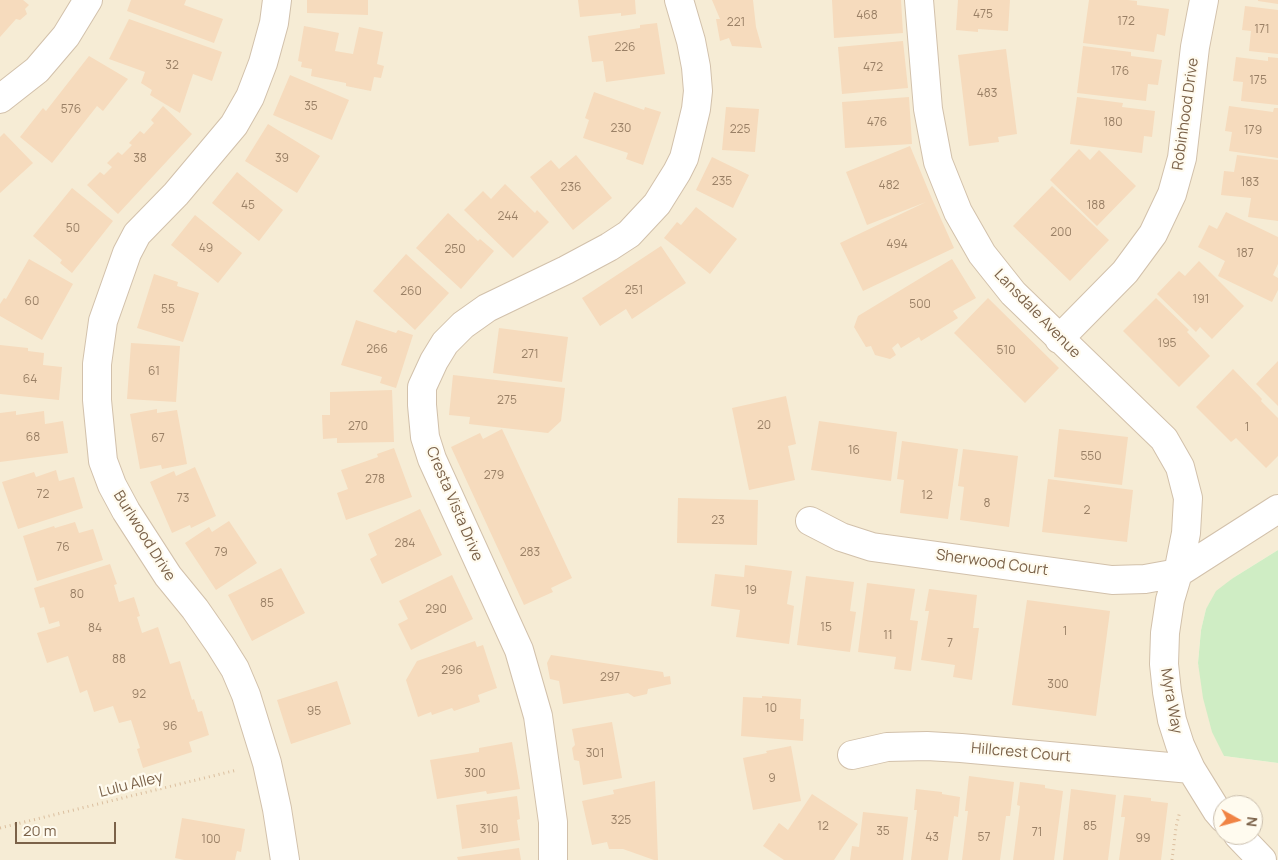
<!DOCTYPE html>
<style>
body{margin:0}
#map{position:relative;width:1278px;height:860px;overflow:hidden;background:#fef8e7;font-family:Manrope,sans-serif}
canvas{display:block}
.north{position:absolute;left:1213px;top:795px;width:50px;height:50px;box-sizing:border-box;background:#fffbef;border:1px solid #cabead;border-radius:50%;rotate:97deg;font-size:14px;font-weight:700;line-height:20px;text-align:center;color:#7b6249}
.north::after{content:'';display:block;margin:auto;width:18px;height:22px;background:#f08344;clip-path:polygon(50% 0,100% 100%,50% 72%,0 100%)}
.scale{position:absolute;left:15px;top:822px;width:101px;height:22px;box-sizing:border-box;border:2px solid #7b6249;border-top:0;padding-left:6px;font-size:15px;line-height:18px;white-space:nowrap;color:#7b6249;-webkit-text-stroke:4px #fffbef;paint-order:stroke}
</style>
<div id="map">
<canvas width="1278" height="860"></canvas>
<div class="north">N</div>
<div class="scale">20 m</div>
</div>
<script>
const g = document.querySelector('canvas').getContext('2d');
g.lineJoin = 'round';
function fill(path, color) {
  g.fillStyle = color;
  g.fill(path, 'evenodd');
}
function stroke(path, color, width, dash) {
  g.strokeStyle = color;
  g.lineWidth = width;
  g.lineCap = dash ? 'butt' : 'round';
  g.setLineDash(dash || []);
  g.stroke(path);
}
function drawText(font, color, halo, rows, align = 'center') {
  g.font = font + ' Manrope,sans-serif';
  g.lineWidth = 4.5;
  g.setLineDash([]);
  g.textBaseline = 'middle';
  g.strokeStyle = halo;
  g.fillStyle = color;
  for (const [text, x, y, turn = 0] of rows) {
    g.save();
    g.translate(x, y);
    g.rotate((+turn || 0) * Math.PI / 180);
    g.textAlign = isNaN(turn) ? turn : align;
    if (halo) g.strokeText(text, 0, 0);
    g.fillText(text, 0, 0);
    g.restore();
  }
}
const residential = new Path2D(`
 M0 0H1278V550L1233 578 1206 609 1201 630 1198 663 1224 756 1278 763V860H0ZM1223 805H1253V835H1223Z`);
const green = new Path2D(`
 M1278 550V763L1224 756 1212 732 1203 698 1198 663 1201 630 1206 609 1216 591 1233 578Z`);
const building = new Path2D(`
 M0 0H23L29 5 25 9 27 14 20 20 16 19 0 37Z
 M131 0H186L184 5 223 19 214 43 127 11Z
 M307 0H368V15L307 13Z
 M578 0H635L636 14 621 16V13L580 17Z
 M712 0H753L756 27 762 48 732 46 729 38 720 41 716 19H720Z
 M832 0H901L903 33 834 38Z
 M958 0H1010L1008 31 978 29V32L956 30Z
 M1089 0H1128L1137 1V5L1169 9 1165 36 1157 34 1154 52 1083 43Z
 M1258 0H1278V4L1258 1Z
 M1245 6 1278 10V54L1249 51 1251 31 1242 30Z
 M129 19 222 52 212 81 193 74 180 113 150 95 152 90 141 83 145 72 109 59Z
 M657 23 665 74 606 82 603 61 592 62 588 36 640 28V25Z
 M304 26 339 33 335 51 353 54 359 27 383 32 377 64 384 66 381 78 374 77 371 91 346 86V83L311 76 312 69 301 67 302 62 298 61Z
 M903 41 908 88 842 94 838 47Z
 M1083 46 1131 52V56L1162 60 1158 85 1148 84 1146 101 1077 93Z
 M1006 49 1017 134 998 137 999 142 969 146 958 55Z
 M89 56 128 79 103 111 97 106 52 163 20 137 43 108 46 111Z
 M1236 57 1268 61V57L1278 58V105L1241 101 1243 82 1233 81Z
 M290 75 349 100 332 140 273 115Z
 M594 92 644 110 645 107 661 112 643 165 626 159 628 153 583 138 589 120 585 118Z
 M909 97 912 144 845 148 842 102Z
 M1077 97 1123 103 1122 107 1155 111 1152 137 1144 136 1142 153 1070 144Z
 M163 106 192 134 118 214 87 185 100 172 104 175 112 167 107 163 118 152 122 155 132 145 129 143 140 131 144 134 154 123 151 120Z
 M1229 106 1273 112 1274 108H1278V158L1229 151 1232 132 1225 131Z
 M726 107 759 109 755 152 722 150Z
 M268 124 320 156 297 193 245 161Z
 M4 133 33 163 0 193V137Z
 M910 146 932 199 954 248 863 291 840 243 926 202 867 225 846 172Z
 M1079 149 1090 160 1099 150 1136 186 1097 226 1050 180Z
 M576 155 612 198 573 230 530 177 551 160 559 169Z
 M1237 155 1278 160V221L1248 217 1251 198 1221 195 1224 171 1234 172Z
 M712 157 749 175 733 208 696 190Z
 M237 172 283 210 259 241 212 203Z
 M505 184 535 213 537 210 549 222 513 258 464 210 483 191 491 199Z
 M1052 186 1109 240 1070 281 1013 226Z
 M72 188 113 221 72 273 60 263 62 260 33 236Z
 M696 207 737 239 710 274 664 238 677 222 681 225Z
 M1226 212 1278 237V264L1273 275 1278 278V290L1272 302 1218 276 1225 261 1198 247 1209 225 1217 229Z
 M448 213 478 241 480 239 494 251 461 289 416 248Z
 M195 215 242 253 218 283 171 245Z
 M661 246 686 283 632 319 626 309 600 326 582 298Z
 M406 254 449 293 415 330 373 291Z
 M29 259 73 284 42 340 0 316V304L4 298 6 299Z
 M952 259 976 298 953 311 958 318 921 341 919 337 901 348 898 343 892 348 896 355 890 359 875 355 871 346 866 347 854 327 858 316Z
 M1199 261 1244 306 1212 339 1200 327 1196 332 1157 294 1179 271 1185 276Z
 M154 274 178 282 177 286 199 293 183 342 137 328Z
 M988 298 1059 368 1025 403 954 333Z
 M1156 298 1189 330 1187 332 1210 356 1179 387 1123 331Z
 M356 320 396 333 398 330 413 335 396 388 380 383 382 377 341 365Z
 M499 328 568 337 562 382 493 373Z
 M131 343 180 346 176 402 127 399Z
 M0 345 28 348V351L44 353 43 365 62 367 59 400 0 394Z
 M1278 361V406L1256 384Z
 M1233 369 1262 399 1261 401 1278 418V456L1266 468 1236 438 1231 442 1196 407Z
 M453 375 565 388 561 421 548 433 469 424 470 417 449 415Z
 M392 390 394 442 337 443V438L323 439 322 415H330V392Z
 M786 396 796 444 788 446 795 480 749 490 732 408Z
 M157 409V413L177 410 187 464 162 469 161 465 140 469 130 414Z
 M16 411V415L44 411 45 424 63 421 68 453 0 462V413Z
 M819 421 897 432 891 481 811 470Z
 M502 429 572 578 551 588 553 592 524 605 451 447 480 433 483 439Z
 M1059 429 1128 437 1122 485 1054 477Z
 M902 441 958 449 948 519 900 513 904 480 897 479Z
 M394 448 412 497 346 520 337 493 348 489 341 470 378 457 377 454Z
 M963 449 1018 456 1009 527 960 520 964 487 958 486Z
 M195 467 216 516 191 528 190 525 172 533 150 482 174 471 176 476Z
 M56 470 59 481 74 477 83 508 18 529 2 482 34 472 36 477Z
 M1048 479 1133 490 1127 542 1042 532Z
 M678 498 758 500 757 545 677 543Z
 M420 509 442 555 382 584 370 559 377 555 368 534Z
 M229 521 257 563 216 590 185 543 209 527 212 532Z
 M75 522 79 533 93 529 103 560 37 581 23 536 54 526 55 528Z
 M110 564 117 584 114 585 119 602 134 597 140 616 137 617 142 633 158 627 170 664 180 661 192 700 194 699 198 712 202 711 209 735 189 742 192 752 143 768 137 749 140 748 131 720 119 723 113 706 94 712 87 690 80 693 68 656 47 663 37 633 60 626 59 621 49 624 44 607 40 608 34 588Z
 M745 565 792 571 787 604 794 606 789 644 736 637 740 610 711 606 715 574 744 577Z
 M281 568 305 613 252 641 228 595Z
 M452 575 473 619 411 650 398 624 408 619 399 601Z
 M806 576 854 582 850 611 856 612 850 652 797 645Z
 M867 583 915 589 910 620 918 621 911 671 894 669 896 657 858 652Z
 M929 589 977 595 973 628H979L972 680 953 677 955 665 921 660 929 611H925Z
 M1027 600 1110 611 1096 716 1012 705Z
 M475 641 477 647 483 645 497 688 478 695 480 702 454 711 452 708 432 715 431 712 418 717 406 680 417 661Z
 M551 655 663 672 664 677 670 676 671 684 648 689 647 694 634 697 628 693 563 704 559 681 550 679 547 663Z
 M337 681 351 724 291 744 277 700Z
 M762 696 801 699 800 719H804L803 741 741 736 743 697 762 698Z
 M612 722 622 778 583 785 579 761 574 760 572 748 575 745 572 729Z
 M512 742 520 789 487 794 486 791 437 799 430 760 479 752V748Z
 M791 746 801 801 753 810 743 758 767 753 766 751Z
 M969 776 1014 782 1010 816H1006L1000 860H962L968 811H965Z
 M655 781 658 860H654L623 849H609L607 842 592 845 582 801 614 794 613 790Z
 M1020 782 1045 785V788L1063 791 1054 860H1013L1020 806 1017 805Z
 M916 789 942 792V794L960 797 958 817 954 816 948 860H911L917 810H914Z
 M1071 789 1116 795 1108 860H1063Z
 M812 794 858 824 834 860H784L763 846 779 823 788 830Z
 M1124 795 1151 798V801L1168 803 1161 860H1119L1125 817H1121Z
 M517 796 520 819 517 820 520 840 462 849 456 805Z
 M863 812 908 817 903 860H850L852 846 859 847Z
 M182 818 245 829 241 852 237 851 235 860H184L175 858Z
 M519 848 521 860H458L457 857Z`);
const path = new Path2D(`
 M0 828 237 770
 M1172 860 1176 827 1180 811`);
const minor = new Path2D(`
 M277 0 274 23 263 63 250 97 234 125 176 194 137 234 127 253 103 321 97 364V400L103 461 112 485 126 511 168 576 195 609 220 645 235 669 246 695 267 763 277 809 285 860
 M919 0 928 109 938 162 958 212 982 254 1013 293 1164 439 1180 467 1188 498 1186 533 1178 573 1170 600 1165 633 1164 664 1167 692 1172 720 1180 745 1191 769 1217 811 1223 818
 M0 99 37 70 66 36 88 0
 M1059 339 1125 272 1153 234 1172 194 1182 158 1195 47 1204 0
 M810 521 841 537 872 547 1112 580 1145 579 1178 573 1278 509
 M852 755 887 747 927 746 961 748 1191 769
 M1238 835 1262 860
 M553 860V822L538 716 519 650 432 459 425 437 422 405V387L434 361 445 343 463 325 487 308 566 270 609 247 629 234 657 204 677 172 684 158 690 134 696 109 698 91 696 67 691 41 679 0`);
const numberNames = [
 ["475",983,15],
 ["468",867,16],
 ["172",1126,22],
 ["221",736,23],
 ["171",1262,30],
 ["226",625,48],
 ["32",172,66],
 ["472",873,68],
 ["176",1120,72],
 ["175",1258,81],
 ["483",987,94],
 ["35",311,107],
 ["576",71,110],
 ["476",877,123],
 ["180",1113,123],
 ["230",621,129],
 ["225",740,130],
 ["179",1253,131],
 ["38",140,159],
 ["39",282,159],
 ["235",722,182],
 ["183",1250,183],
 ["482",889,186],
 ["236",571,188],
 ["45",248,206],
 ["188",1096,206],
 ["244",508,217],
 ["50",73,229],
 ["200",1061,233],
 ["494",897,245],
 ["49",206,249],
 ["250",455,250],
 ["187",1245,254],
 ["251",634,291],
 ["260",411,292],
 ["191",1201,300],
 ["60",32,302],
 ["500",920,305],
 ["55",168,310],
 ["195",1167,344],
 ["266",377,350],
 ["510",1006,351],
 ["271",530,355],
 ["61",154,372],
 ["64",30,380],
 ["275",507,401],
 ["20",764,426],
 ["270",358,427],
 ["1",1247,428],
 ["68",33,438],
 ["67",158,439],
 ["16",854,451],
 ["550",1091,457],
 ["279",494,476],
 ["278",375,480],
 ["72",43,495],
 ["12",927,496],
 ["73",183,499],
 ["8",987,504],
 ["2",1087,511],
 ["23",718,521],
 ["284",405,544],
 ["76",63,548],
 ["79",221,553],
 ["283",530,553],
 ["19",751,591],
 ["80",77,595],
 ["85",267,604],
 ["290",436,610],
 ["15",826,628],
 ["84",95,629],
 ["1",1065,632],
 ["11",888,636],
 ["7",950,644],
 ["88",119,660],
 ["296",452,671],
 ["297",610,678],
 ["300",1058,685],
 ["92",139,695],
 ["10",771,709],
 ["95",314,712],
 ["96",170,727],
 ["301",595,754],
 ["300",475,774],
 ["9",772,779],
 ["325",621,821],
 ["12",823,827],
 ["85",1090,827],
 ["310",489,830],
 ["35",883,832],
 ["71",1037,833],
 ["43",932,838],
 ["57",984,838],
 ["99",1143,839],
 ["100",211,840]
];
const streetNames = [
 ["Robinhood Drive",1186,114,-82],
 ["Lansdale Avenue",1037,314,46],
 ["Cresta Vista Drive",454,504,67],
 ["Burlwood Drive",144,536,58],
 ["Sherwood Court",992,563,8],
 ["Myra Way",1171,701,80],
 ["Hillcrest Court",1021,753,5],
 ["Lulu Alley",131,785,-14]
];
fill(residential, '#f6ecd5');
fill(green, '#cfedc4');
fill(building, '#f6dbbd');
stroke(minor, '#d2c1ab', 30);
stroke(path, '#dbbf9f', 3, [1, 4]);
stroke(minor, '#fff', 28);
drawText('12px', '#9a8066', null, numberNames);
drawText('15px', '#7b6249', '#fffbef', streetNames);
</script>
